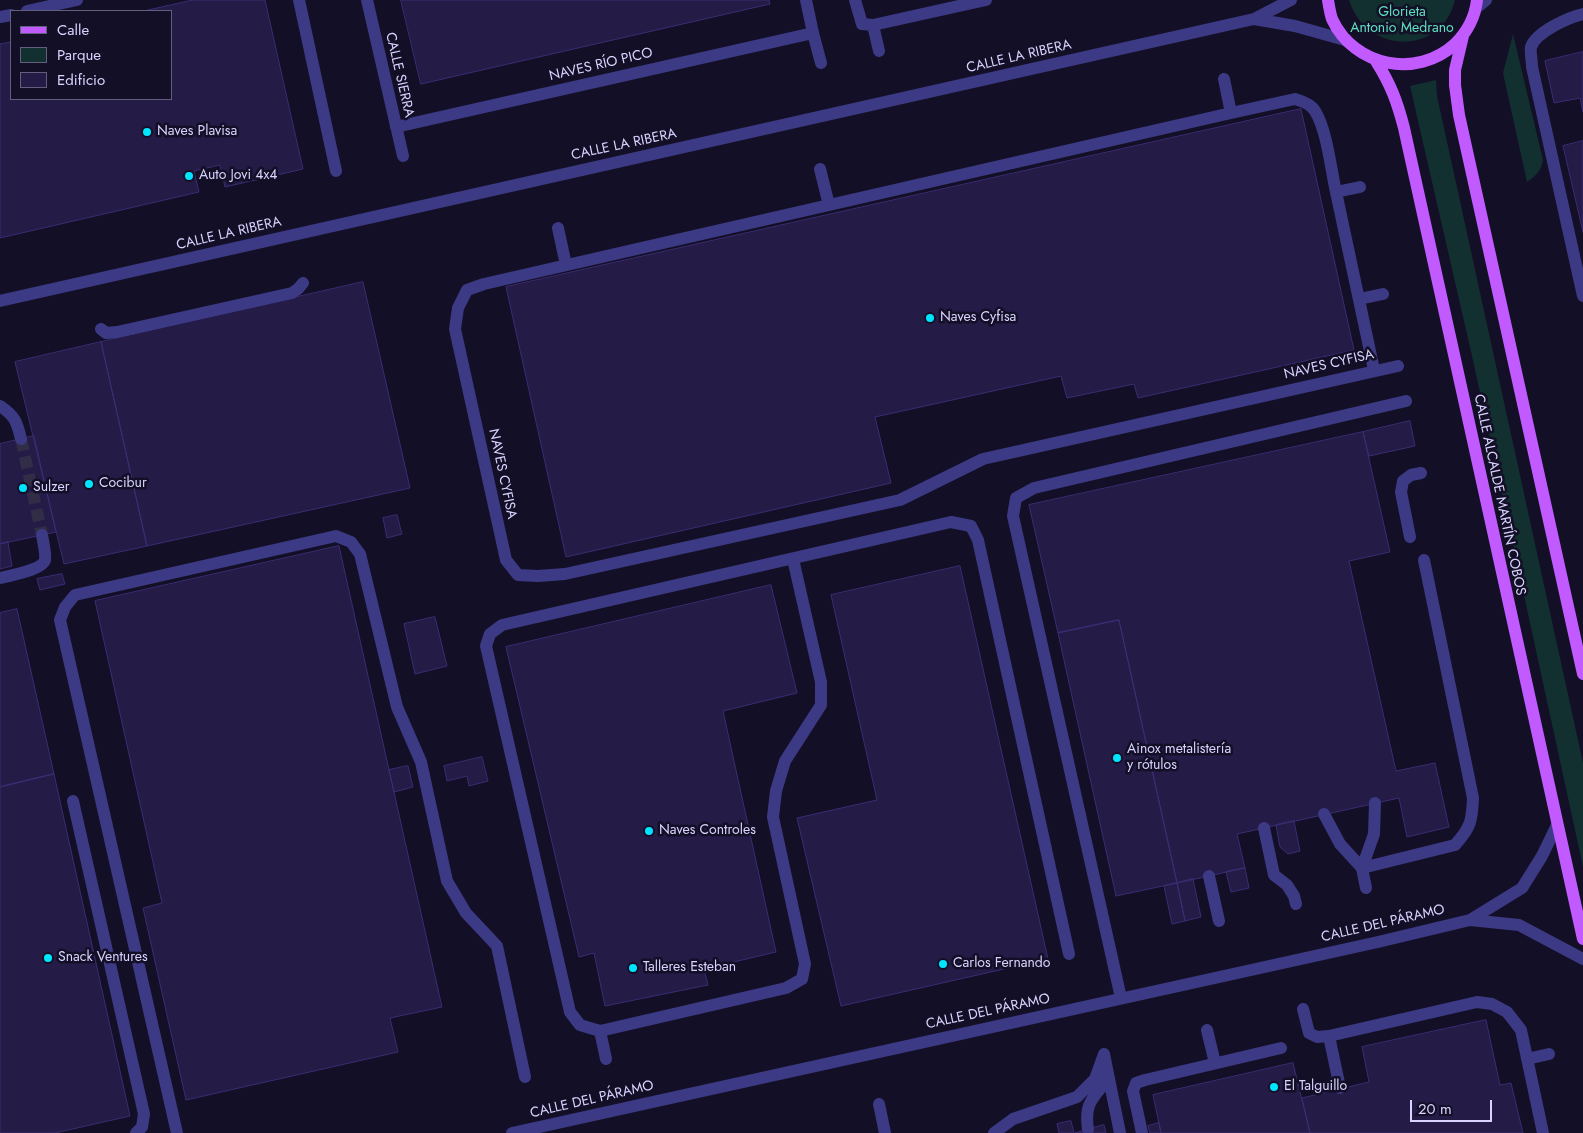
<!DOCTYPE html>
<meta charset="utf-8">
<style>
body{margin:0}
#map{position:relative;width:1583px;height:1133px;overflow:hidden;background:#130f26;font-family:Jost,sans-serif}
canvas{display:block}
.legend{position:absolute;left:10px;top:10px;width:162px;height:90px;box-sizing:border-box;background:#130f26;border:1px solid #625e7d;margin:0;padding:6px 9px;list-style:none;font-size:15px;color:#d9d4ff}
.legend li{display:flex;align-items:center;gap:10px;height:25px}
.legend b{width:25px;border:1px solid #625e7d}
.scale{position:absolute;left:1410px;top:1100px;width:82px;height:22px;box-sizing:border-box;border:2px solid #d9d4ff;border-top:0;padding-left:6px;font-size:15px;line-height:18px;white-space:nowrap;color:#d9d4ff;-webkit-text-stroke:4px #130f26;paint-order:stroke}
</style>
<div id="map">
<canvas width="1583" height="1133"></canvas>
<ul class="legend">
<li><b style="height:6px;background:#c25bff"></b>Calle</li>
<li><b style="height:14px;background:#12302f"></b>Parque</li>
<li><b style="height:14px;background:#241b47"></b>Edificio</li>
</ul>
<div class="scale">20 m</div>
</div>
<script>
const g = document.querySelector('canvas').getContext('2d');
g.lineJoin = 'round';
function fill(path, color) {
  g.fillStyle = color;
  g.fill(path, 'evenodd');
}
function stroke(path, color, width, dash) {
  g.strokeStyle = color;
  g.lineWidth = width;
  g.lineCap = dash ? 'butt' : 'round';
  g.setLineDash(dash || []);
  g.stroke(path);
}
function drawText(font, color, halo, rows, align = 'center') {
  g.font = font + ' Jost,sans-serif';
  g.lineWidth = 5;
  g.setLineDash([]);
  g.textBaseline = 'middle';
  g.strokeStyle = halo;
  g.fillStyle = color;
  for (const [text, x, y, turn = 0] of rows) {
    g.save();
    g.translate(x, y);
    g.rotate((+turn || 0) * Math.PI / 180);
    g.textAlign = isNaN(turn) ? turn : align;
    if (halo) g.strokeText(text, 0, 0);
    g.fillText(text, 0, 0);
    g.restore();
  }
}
const green = new Path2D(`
 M1349 0H1455C1442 56 1366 55 1349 0Z
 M1513 34 1543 160C1541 171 1537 175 1527 182L1503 73Z
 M1436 80 1437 96 1583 763V867L1472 356 1410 86Z`);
const building = new Path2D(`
 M193 0H265L303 169 225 187 220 165 194 171 199 192 0 238V44L11 42V99H171V11H144Z
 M401 0H769L770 4 421 84Z
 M1583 52V112L1580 98 1554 103 1545 61Z
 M1301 109 1354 350 1138 398 1134 384 1067 398 1061 376 875 417 891 483 566 557 506 287Z
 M1583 141V232L1563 146Z
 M363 282 410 488 147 546 101 342Z
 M101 342 147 546 64 564 15 362Z
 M1410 421 1415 446 1369 456 1363 432Z
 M1363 432 1390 552 1349 561 1396 771 1435 763 1449 827 1407 837 1399 798 1237 834 1245 868 1177 883 1119 620 1058 633 1029 505Z
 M34 436 56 532 0 544V444Z
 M397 515 402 534 387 538 383 518Z
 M8 542 12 566 0 569V544Z
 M339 546 442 1007 390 1018 398 1052 186 1100 143 908 162 903 95 601Z
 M960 566 1048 959 841 1006 797 818 877 800 831 595Z
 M62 574 65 584 40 590 37 579Z
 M771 585 797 693 723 711 776 952 704 969 708 985 605 1006 594 953 579 957 506 647Z
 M17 609 54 774 0 787V613Z
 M435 617 447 666 415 674 404 624Z
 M1119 620 1177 883 1116 896 1058 633Z
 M482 757 488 781 469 786 467 776 447 781 444 766Z
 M408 766 413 787 394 792 389 770Z
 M54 774 130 1116 55 1133H0V787Z
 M1294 821 1300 851 1288 854 1280 847 1276 825Z
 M1245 868 1249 888 1231 892 1226 872Z
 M1193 879 1201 917 1185 921 1177 883Z
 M1177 883 1185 921 1172 924 1164 886Z
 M1486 1020 1500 1085 1511 1083 1523 1133H1310L1302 1098 1369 1082 1362 1047Z
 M1293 1063 1310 1133H1161L1153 1095Z
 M1071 1121 1074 1133H1059L1057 1124Z
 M1159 1123 1161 1133H1150L1148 1126Z
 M1104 1125 1106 1133H1075L1088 1129Z`);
const minorTunnel = new Path2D(`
 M21 439 42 535`);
const minor = new Path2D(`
 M299 0 336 171
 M367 0 403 156
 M855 0 862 24 873 25 986 0
 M1476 8 1486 0
 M27 11 77 0
 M1583 14C1569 17 1536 32 1531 47 1530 52 1532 61 1532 67L1583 296
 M0 17 11 15
 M1254 19 1295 26 1345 40
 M873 25 879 51
 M813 33 821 63
 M1224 79 1231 113 484 284 467 290 458 308 455 329 506 560 518 575 538 576 565 574 900 500 983 459 1398 366
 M1231 113 1295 99C1302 101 1311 104 1315 111 1327 130 1331 170 1336 192
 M396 127 813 33 806 0
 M820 169 829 205
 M1360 187 1336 192 1374 370
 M558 228 566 265
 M1359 299 1383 294
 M0 301 1245 21 1254 19 1291 0
 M101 329 106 333 117 332 292 293 298 289 303 283
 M0 406C15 416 17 422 21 439
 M1410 537 1401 492 1403 481 1411 475 1421 473
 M0 578C9 576 42 570 45 560 46 552 43 542 42 535
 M73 801 144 1114 142 1127 136 1133
 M1324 814 1340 844 1362 868 1455 845C1471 827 1472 821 1473 798L1424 560
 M1264 828 1274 875 1287 885 1294 896 1296 904
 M1209 876 1219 921
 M1366 888 1362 868 1374 834 1375 803
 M1470 920 1519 925 1583 959
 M1121 998 1013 516 1016 498 1034 488 1406 401
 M1303 1009 1309 1033 1317 1037 1329 1036 1477 1002 1492 1004 1507 1012 1521 1030 1543 1133
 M1207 1030 1215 1063
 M600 1031 786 988 802 979 805 964 773 817 776 791 785 761 821 705V682L793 559
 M1329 1036 1340 1088
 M1104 1054 1120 1133
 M606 1059 600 1031 580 1025 570 1012 486 646 490 634 502 625 951 522 971 526 978 540 1069 954
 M1527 1059 1549 1054
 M879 1104 885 1133
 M1088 1129C1084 1103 1093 1098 1109 1078
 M177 1133 60 620 65 607 75 595 336 536 351 542 360 554 397 707 421 762 447 881 466 913 497 946 525 1077
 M512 1133 1378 942 1470 920 1522 888 1542 856 1557 825
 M994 1133 1013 1119 1077 1097 1095 1079 1104 1054
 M1142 1133 1133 1091 1136 1083 1145 1080 1281 1048`);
const major = new Path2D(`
 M1328 0C1329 6 1330 13 1332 19 1354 67 1417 79 1455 44 1467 32 1475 18 1477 0
 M1463 36 1455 70V85L1459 115 1583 674
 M1376 61C1391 85 1397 101 1404 128L1583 939`);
const markers = [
 [147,132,5,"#00e5ff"],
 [189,176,5,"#00e5ff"],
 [930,318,5,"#00e5ff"],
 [89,484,5,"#00e5ff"],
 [23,488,5,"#00e5ff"],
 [1117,758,5,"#00e5ff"],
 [649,831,5,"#00e5ff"],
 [48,958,5,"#00e5ff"],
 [943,964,5,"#00e5ff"],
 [633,968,5,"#00e5ff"],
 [1274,1087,5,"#00e5ff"]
];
const parkNames = [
 ["Glorieta",1402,13],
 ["Antonio Medrano",1402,29]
];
const streetNames = [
 ["CALLE LA RIBERA",1019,57,-13],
 ["NAVES RÍO PICO",601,65,-13],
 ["CALLE SIERRA",399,75,77],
 ["CALLE LA RIBERA",624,145,-12],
 ["CALLE LA RIBERA",229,234,-13],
 ["NAVES CYFISA",1329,365,-13],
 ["NAVES CYFISA",502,474,78],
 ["CALLE ALCALDE MARTÍN COBOS",1499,495,78],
 ["CALLE DEL PÁRAMO",1383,924,-13],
 ["CALLE DEL PÁRAMO",988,1012,-12],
 ["CALLE DEL PÁRAMO",592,1100,-13]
];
const poiNames = [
 ["Naves Plavisa",157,132],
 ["Auto Jovi 4x4",199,176],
 ["Naves Cyfisa",940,318],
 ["Cocibur",99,484],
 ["Sulzer",33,488],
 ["Ainox metalistería",1127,750],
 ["y rótulos",1127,766],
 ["Naves Controles",659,831],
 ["Snack Ventures",58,958],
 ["Carlos Fernando",953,964],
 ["Talleres Esteban",643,968],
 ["El Talguillo",1284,1087]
];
fill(green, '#12302f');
fill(building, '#241b47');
stroke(building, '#3b2d73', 1);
stroke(minorTunnel, '#312d47', 12, [12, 6]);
stroke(minor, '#3d3a85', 12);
stroke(major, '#c25bff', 12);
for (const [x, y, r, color] of markers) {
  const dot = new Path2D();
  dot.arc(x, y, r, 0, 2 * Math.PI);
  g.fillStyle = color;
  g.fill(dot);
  stroke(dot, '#130f26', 2);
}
drawText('14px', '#5fe0c0', '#130f26', parkNames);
drawText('14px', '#d9d4ff', '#130f26', streetNames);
drawText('14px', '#d9d4ff', '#130f26', poiNames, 'left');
</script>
